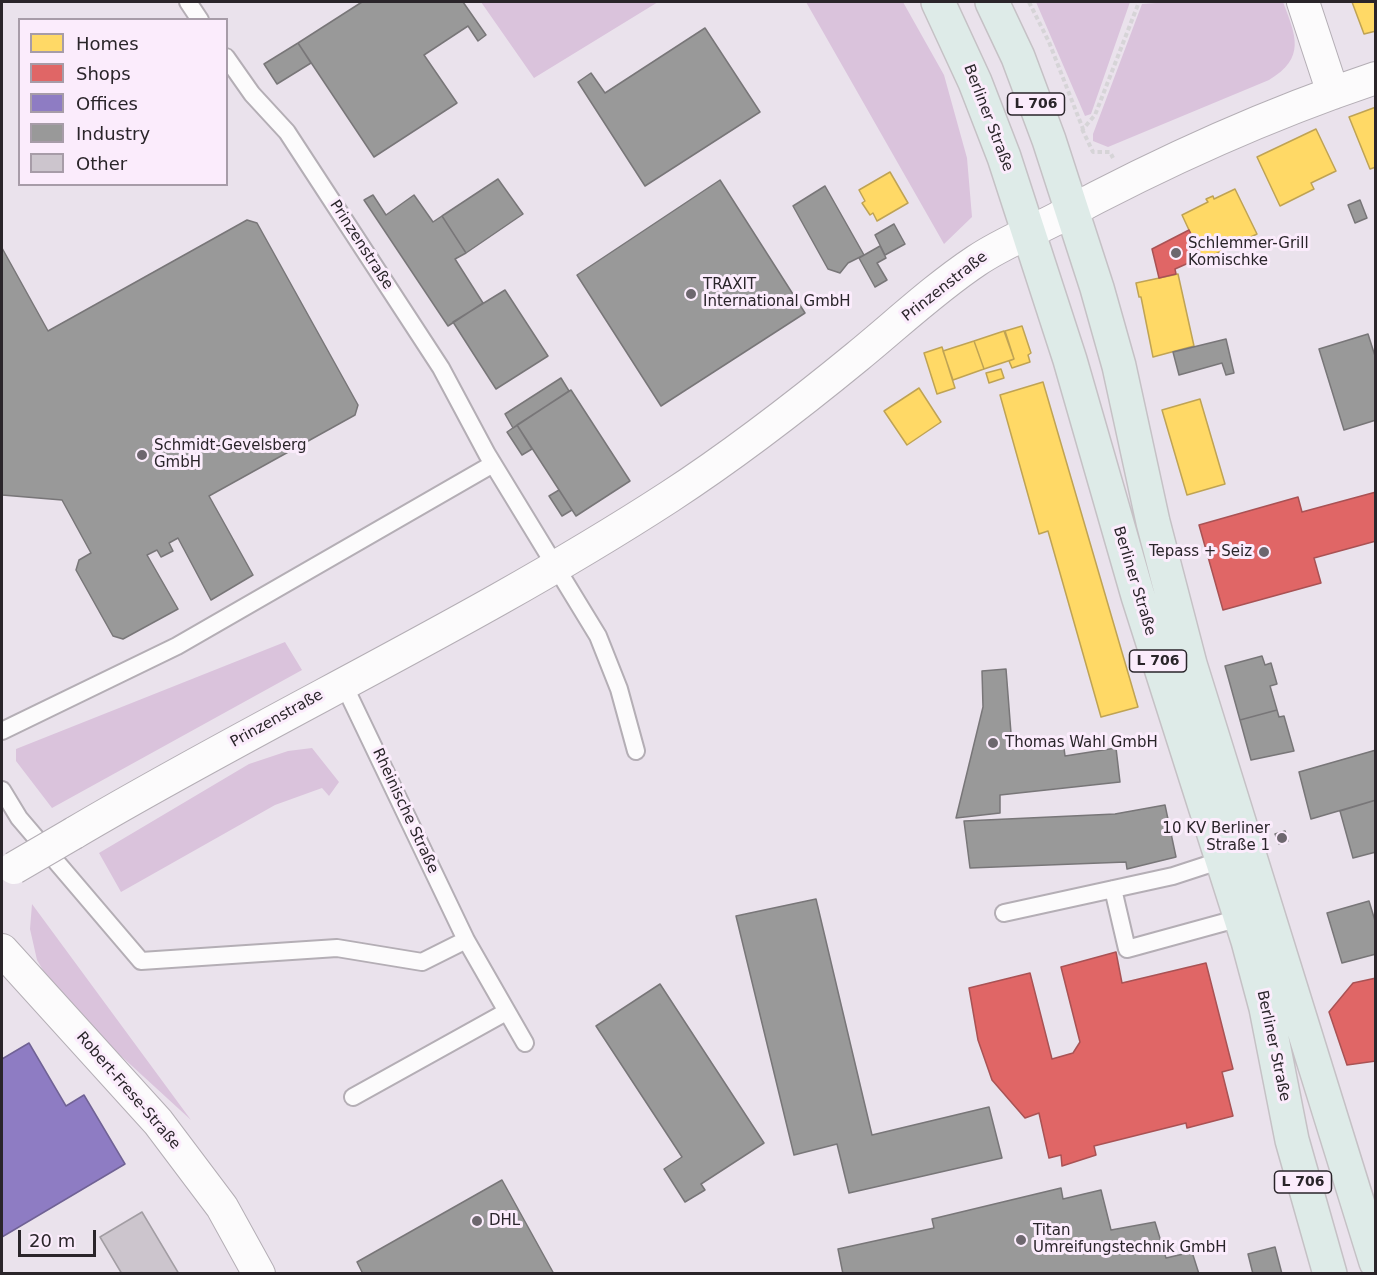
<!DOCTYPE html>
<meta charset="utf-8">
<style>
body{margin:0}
#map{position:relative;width:1377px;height:1275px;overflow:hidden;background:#eae2ec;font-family:"DejaVu Sans",sans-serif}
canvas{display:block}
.frame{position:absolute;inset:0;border:3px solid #2a252a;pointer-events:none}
.legend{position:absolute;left:18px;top:18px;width:210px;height:168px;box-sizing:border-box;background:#fbecfc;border:2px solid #a79ca8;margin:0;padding:8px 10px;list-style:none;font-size:18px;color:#2a252a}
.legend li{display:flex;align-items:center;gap:12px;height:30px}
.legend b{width:30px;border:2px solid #a79ca8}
.scale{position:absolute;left:18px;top:1230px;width:78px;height:27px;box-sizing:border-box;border:3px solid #2a252a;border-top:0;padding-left:8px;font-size:18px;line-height:21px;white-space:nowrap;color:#2a252a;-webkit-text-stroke:4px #fbecfc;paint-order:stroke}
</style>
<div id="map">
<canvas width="1377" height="1275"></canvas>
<div class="frame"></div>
<ul class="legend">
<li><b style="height:16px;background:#ffd966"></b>Homes</li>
<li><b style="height:16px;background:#e06666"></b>Shops</li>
<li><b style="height:16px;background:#8e7cc3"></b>Offices</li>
<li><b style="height:16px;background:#999"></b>Industry</li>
<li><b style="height:16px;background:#ccc5cd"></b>Other</li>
</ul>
<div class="scale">20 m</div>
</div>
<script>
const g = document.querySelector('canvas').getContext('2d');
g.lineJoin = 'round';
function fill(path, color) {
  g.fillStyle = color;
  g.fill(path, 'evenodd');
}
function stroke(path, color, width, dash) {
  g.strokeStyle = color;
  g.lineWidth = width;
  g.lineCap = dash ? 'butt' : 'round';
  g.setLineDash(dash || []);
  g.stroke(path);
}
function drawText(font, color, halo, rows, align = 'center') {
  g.font = font + ' "DejaVu Sans",sans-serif';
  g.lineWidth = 6;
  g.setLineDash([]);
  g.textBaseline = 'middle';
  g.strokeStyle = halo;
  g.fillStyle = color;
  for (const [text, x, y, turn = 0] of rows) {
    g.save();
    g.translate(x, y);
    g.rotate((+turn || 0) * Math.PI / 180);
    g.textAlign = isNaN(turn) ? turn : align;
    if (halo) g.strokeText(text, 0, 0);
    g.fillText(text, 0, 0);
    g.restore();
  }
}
const green = new Path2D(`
 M481 2H658L534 78Z
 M806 2H903L944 75 967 158 972 217 944 244Z
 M1036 2H1130L1091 114 1085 116Z
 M1170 2H1283C1296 36 1306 58 1269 80L1108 147 1093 141V134L1142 4Z
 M285 642 302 670 52 808 16 761V749Z
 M312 748 339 782 329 796 322 788 275 805 121 892 99 853 249 764 288 751Z
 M32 904 191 1120 61 1001 37 960 30 929Z`);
const homes = new Path2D(`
 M1352 2H1376V31L1364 34Z
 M1376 107V167L1370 169 1349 117Z
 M1316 129 1336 171 1311 183 1314 189 1280 206 1257 157Z
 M890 172 908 203 877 221 873 213 870 215 862 203 865 201 859 190Z
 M1235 189 1257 234 1203 260 1182 215 1208 202 1206 199 1213 196 1214 199Z
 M1178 274 1194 346 1153 357 1141 297H1139L1136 283Z
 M1022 326 1031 353 1028 355 1030 362 1012 368 1009 361 1014 359 1005 331Z
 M1004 331 1014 359 984 369 974 341Z
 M974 341 984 369 953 380 943 351Z
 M942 347 955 388 937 394 924 353Z
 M1001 369 1004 378 989 383 986 373Z
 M1043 382 1138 707 1101 717 1048 531 1039 534 1000 395Z
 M919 388 941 422 907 445 884 411Z
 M1200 399 1225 484 1187 495 1162 410Z`);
const shops = new Path2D(`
 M1189 230 1202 257 1175 269 1176 274 1159 278 1152 249Z
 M1376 492V541L1314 558 1321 583 1223 610 1199 525 1298 497 1302 512Z
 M1116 952 1122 983 1206 963 1233 1069 1222 1072 1233 1116 1187 1128 1186 1123 1094 1146 1096 1155 1062 1166 1061 1155 1049 1158 1039 1113 1025 1118 992 1080 978 1040 969 988 1030 973 1052 1059 1073 1053 1080 1042 1061 967Z
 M1376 978V1061L1347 1065 1329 1012 1353 983Z`);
const offices = new Path2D(`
 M29 1043 66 1106 84 1095 125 1164 2 1237V1059Z`);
const industry = new Path2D(`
 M362 2H463L486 35 478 41 468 26 424 55 457 103 374 157 298 43Z
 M705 28 760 112 645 186 578 82 591 73 605 93Z
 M298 43 311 63 277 84 264 64Z
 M498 179 523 214 466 253 442 216Z
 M720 180 805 313 661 406 577 275Z
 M825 186 864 255 848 263 840 273 828 269 793 206Z
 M373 195 386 215 414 195 433 222 442 216 466 253 455 259 483 303 448 326 364 200Z
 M1360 200 1367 218 1355 223 1348 205Z
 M247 220 257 223 358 405 355 415 209 496 253 575 211 600 178 538 169 543 173 551 161 557 157 550 147 555 178 609 123 639 113 636 76 570 79 560 91 553 62 500 2 495V248L48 331Z
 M894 224 905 244 885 255 875 235Z
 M880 246 886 258 877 263 887 280 875 287 859 258Z
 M505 290 548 356 496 389 453 322Z
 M1368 334 1376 359V420L1344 430 1319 349Z
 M1226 339 1234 373 1226 375 1222 363 1179 375 1173 352Z
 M561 378 569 391 513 428 505 414Z
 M571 390 630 481 576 516 517 425Z
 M517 425 532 449 522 455 507 432Z
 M559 490 572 510 562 516 549 496Z
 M1262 656 1265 665 1271 663 1277 684 1270 686 1277 710 1240 720 1225 666Z
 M1006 669 1012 746 1063 740 1065 756 1116 748 1120 782 1000 795V813L956 818 983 707 982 671Z
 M1277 710 1279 717 1284 716 1294 751 1251 760 1240 720Z
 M1376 750V800L1311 819 1299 772Z
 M1376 800V852L1353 858 1340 811Z
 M1165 805 1176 857 1127 869 1126 862 970 868 964 821 1115 814Z
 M1285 831 1288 841 1279 844 1275 834Z
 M816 899 872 1135 989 1107 1002 1158 849 1193 837 1144 794 1155 736 916Z
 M1369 901 1376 924V954L1342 963 1327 913Z
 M660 984 764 1143 701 1184 705 1190 685 1202 664 1169 682 1157 596 1026Z
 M502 1180 554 1274H363L357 1262Z
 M1061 1188 1063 1199 1101 1190 1111 1230 1155 1222 1166 1258 1192 1252 1199 1274H843L838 1249 934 1228 932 1219Z
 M1275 1247 1282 1274H1253L1248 1254Z`);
const building = new Path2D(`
 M142 1212 179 1274H122L100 1237Z`);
const path = new Path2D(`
 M1029 2 1049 42 1083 129 1095 115 1139 2
 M1082 129 1093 152H1110L1113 158`);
const lane = new Path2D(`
 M188 2 200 20
 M226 57 252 94 287 132 441 368 487 454 598 636 619 689 636 751
 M343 683 466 940 525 1043
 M2 731 177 646 493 464
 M2 790 19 818 141 961 337 948 422 962 466 940
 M1113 889 1127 949 1240 918
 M1004 913 1173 876 1222 860
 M353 1097 506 1012`);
const street = new Path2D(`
 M1303 2 1333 93
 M74 833C270 717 478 621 669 497 735 454 797 406 858 356 896 325 934 289 976 261 1001 244 1029 233 1056 219 1158 164 1265 115 1376 78
 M2 950 158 1122 222 1207 259 1274`);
const primary = new Path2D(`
 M938 2 975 82 1004 157 1070 360 1138 596 1248 941 1266 1008 1292 1140 1330 1274
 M992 2 1018 57 1049 140 1097 288 1119 366 1153 522 1190 664 1376 1262`);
const streetBridge = new Path2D(`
 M14 868 74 833`);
const markers = [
 [1176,253,6,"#6d676e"],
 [691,294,6,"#6d676e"],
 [142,455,6,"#6d676e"],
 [1264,552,6,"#6d676e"],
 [993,743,6,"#6d676e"],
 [1282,838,6,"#6d676e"],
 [477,1221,6,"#6d676e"],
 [1021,1240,6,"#6d676e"]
];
const shields = [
 [1036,104,57],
 [1158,661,57],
 [1303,1182,57]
];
const shieldNames = [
 ["L 706",1036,104],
 ["L 706",1158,661],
 ["L 706",1303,1182]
];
const streetNames = [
 ["Berliner Straße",988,118,69],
 ["Prinzenstraße",361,245,57],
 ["Prinzenstraße",945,287,-38],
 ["Berliner Straße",1134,581,73],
 ["Prinzenstraße",277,719,-29],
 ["Rheinische Straße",405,811,65],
 ["Berliner Straße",1273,1046,78],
 ["Robert-Frese-Straße",128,1091,49]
];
const poiNames = [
 ["Schlemmer-Grill",1188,244],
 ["Komischke",1188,261],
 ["TRAXIT",703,285],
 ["International GmbH",703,302],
 ["Schmidt-Gevelsberg",154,446],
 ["GmbH",154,463],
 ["Tepass + Seiz",1252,552,"right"],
 ["Thomas Wahl GmbH",1005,743],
 ["10 KV Berliner",1270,829,"right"],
 ["Straße 1",1270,846,"right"],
 ["DHL",489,1221],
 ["Titan",1033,1231],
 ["Umreifungstechnik GmbH",1033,1248]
];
fill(green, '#dac3dc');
fill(homes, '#ffd966');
stroke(homes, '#bfa354', 1.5);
fill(shops, '#e06666');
stroke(shops, '#a95254', 1.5);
fill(offices, '#8e7cc3');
stroke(offices, '#706295', 1.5);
fill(industry, '#999');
stroke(industry, '#787678', 1.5);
fill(building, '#ccc5cd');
stroke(building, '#a29da3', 1.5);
stroke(lane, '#b4aeb5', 20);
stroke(street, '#b4aeb5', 34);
stroke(primary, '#c5c1c5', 36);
stroke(path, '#d6d4d7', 4, [4.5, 3]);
stroke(lane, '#fcfbfc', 16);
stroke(street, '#fcfbfc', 32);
stroke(primary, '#deebe8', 33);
stroke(streetBridge, '#b4aeb5', 34, []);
stroke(streetBridge, '#fcfbfc', 32);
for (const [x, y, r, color] of markers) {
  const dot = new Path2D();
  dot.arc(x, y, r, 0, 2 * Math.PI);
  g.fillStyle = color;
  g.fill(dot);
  stroke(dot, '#fbecfc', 2);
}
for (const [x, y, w] of shields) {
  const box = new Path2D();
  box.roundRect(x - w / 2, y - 11, w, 22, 4.5);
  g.fillStyle = '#fbecfc';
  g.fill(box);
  stroke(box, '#2a252a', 1.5);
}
drawText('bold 14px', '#2a252a', null, shieldNames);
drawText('15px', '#2a252a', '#fbecfc', streetNames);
drawText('15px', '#2a252a', '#fbecfc', poiNames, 'left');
</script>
